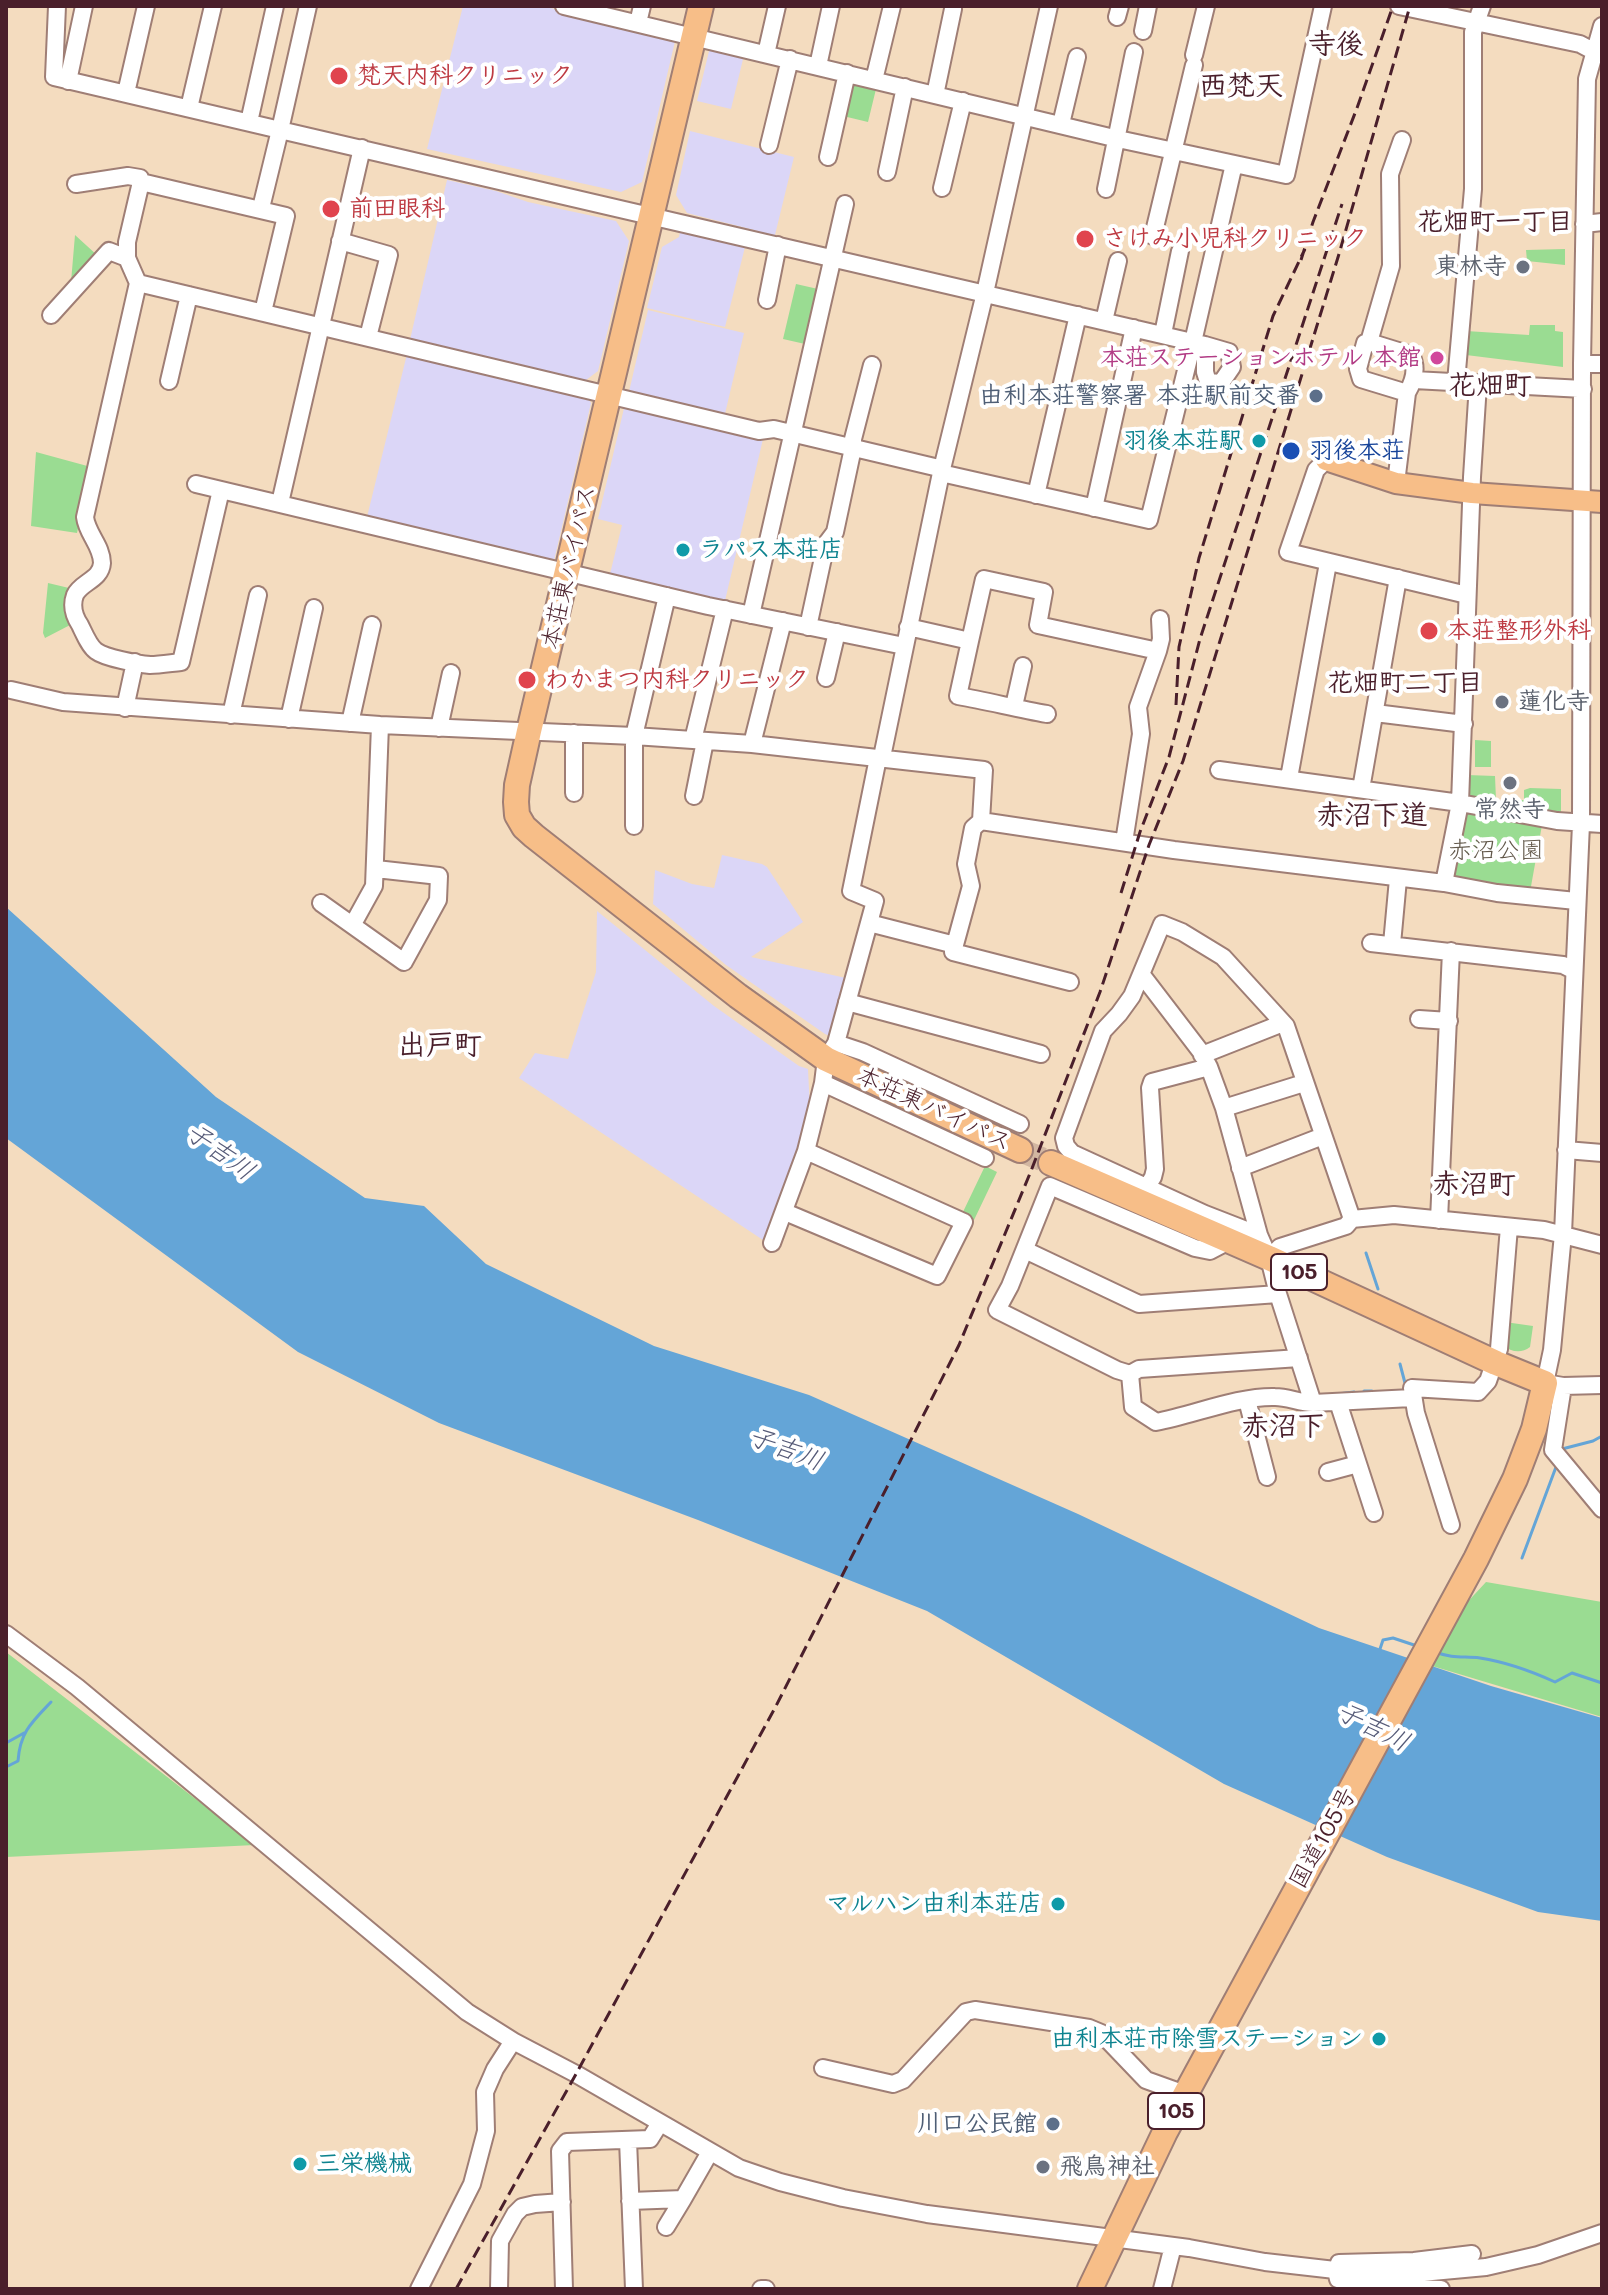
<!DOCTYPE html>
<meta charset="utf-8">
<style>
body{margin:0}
#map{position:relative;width:1608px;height:2295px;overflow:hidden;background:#f4dcbf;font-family:Mali,sans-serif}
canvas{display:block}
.frame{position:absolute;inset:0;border:8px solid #4a1f2b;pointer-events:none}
</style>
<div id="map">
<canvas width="1608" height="2295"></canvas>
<div class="frame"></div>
</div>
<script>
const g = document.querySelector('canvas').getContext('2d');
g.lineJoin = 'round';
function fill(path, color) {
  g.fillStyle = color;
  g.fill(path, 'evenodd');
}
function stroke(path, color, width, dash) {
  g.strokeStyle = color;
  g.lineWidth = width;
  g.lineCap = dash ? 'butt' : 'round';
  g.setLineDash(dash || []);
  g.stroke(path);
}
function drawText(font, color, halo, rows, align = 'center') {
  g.font = font + ' Mali,"Klee One",sans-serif';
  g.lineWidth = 8;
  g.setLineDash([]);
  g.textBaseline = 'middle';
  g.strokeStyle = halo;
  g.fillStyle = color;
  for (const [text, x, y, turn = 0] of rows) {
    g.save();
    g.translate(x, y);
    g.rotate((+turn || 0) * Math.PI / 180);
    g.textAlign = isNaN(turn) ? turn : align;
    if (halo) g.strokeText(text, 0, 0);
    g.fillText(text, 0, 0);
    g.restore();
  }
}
const built = new Path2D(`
 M463 6H542L676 37 642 182 621 192 427 149Z
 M710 47 744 55 731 109 697 101Z
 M690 131 794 157 774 239 758 231 687 213 676 195Z
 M447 180 496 191 528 202 616 221 629 241 598 371 582 383 409 344Z
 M680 232 745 247 725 327 647 308 662 247 679 237Z
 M648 310 744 333 724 418 628 396Z
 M408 350 585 394 591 403 553 565 366 521Z
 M625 404 763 439 724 605 609 578 622 525 598 519Z
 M722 855 762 864 767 867 803 922 751 957 846 978 830 1036 825 1034 726 965 653 904 655 870 692 884 714 888Z
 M597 911 714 1006 799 1066 808 1069 810 1110 785 1197 766 1242 519 1078 535 1053 568 1059 596 972Z`);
const green = new Path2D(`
 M851 83 876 89 868 122 843 116Z
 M75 235 98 256 71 282Z
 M1565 249V265L1527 261 1526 250Z
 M796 284 818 289 805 344 783 339Z
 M1530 325H1555V331L1563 332V367L1466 355V331L1529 335Z
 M36 452 91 467 77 533 31 526Z
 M48 583 69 588 64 611 72 624 45 638 43 633Z
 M1475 740 1491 741V767H1475Z
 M1467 775 1495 776 1496 800 1470 798 1466 794Z
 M1530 788 1561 789V812L1504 803V801L1524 800V790Z
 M1466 811 1542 825 1530 892 1453 880 1450 874Z
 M985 1166 997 1172 974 1220 962 1214Z
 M1505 1322 1533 1326 1530 1347C1521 1354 1511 1352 1503 1345Z
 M1486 1582 1602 1602V1717L1429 1665 1461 1609Z
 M6 1652 255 1845 6 1857Z`);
const water = new Path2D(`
 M6 907 216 1097 365 1198 424 1206 486 1264 654 1346 809 1395 1078 1514 1319 1628 1491 1686 1602 1718V1921L1538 1912 1387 1857 1224 1784 927 1611 698 1520 439 1423 298 1352 6 1138Z`);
const stream = new Path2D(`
 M1366 1253 1378 1289
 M1400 1364 1405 1383
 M1364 1391H1372
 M1338 1394 1354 1392
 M1562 1449 1593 1441 1602 1436
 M1522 1558 1556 1467
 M1380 1649 1383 1640 1393 1638 1417 1646
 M1435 1652C1454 1659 1463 1656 1480 1658 1506 1662 1531 1671 1555 1682L1572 1673 1602 1683
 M6 1743 24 1733
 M6 1767 18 1761C20 1732 32 1722 51 1702`);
const highwayTunnel = new Path2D(`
 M1020 1150 1051 1163`);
const minor = new Path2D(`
 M57 6 54 77 280 130 308 6
 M564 6 1118 139 1286 175 1323 6
 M1399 6 1580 44 1595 52 1602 54
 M1117 17 1120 6
 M638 23 642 6
 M1602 26 1587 79 1582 364 1581 824 1563 1234 1552 1350 1545 1383 1563 1386 1602 1385
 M1143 31 1148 6
 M766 54 777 6
 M1194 55 1206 6
 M818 66 831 6
 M874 80 892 6
 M68 81 84 6
 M126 93 146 6
 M935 95 953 9
 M189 108 213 6
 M249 122 275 6
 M1061 124 1077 57
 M1402 140 1390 174 1391 266 1369 342 1365 343 1358 369 1361 379 1407 393
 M769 145 790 59
 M828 157 847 73
 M887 172 905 87
 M141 182 127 242V258L138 283 85 517C87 534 102 546 102 563 101 580 81 582 75 595 71 606 74 616 80 625 84 633 89 646 96 651 105 658 139 664 150 665 160 665 171 663 181 662L221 490
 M76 184 128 176 140 178 141 182 286 216 263 312
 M942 188 963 101
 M1106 189 1134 52
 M261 208 280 130 1205 345 1229 352 1232 367 1221 383 1208 382 1205 372V345
 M1584 224 1602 222
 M1153 236 1194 65
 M340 241 389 255 368 337
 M138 283 759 431 774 429 943 469
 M767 300 778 245
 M51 315 109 251 127 258
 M1104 321 1118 261
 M1163 334 1180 251
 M1369 342 1411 355C1418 368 1414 381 1407 393L1396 483
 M1582 364H1602
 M1414 380 1583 389
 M169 381 189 295
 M1456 382 1473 189V32L1482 6
 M1326 460 1316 470 1288 552 1467 595
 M941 473 1149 520 1193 342 1234 164
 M196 484 708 606 904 646
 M1036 495 1078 315
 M280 503 362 148
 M1094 508 1134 328
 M751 615 845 204
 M808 627 826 544 835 532 853 448V439L872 365
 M908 627 970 641 984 579 1044 592 1038 625 1158 651 1161 639 1160 619
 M970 641 958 696C988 701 1017 709 1047 714
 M826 678 837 632
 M11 690 63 702 380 725 634 736 752 744 984 770 981 821 973 828 966 864 971 886 953 952 1070 982
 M1014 706 1023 666
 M125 708 135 662
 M1375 713 1464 724
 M231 715 258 595
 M289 719 314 608
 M350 723 372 625
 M439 728 451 673
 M693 740 725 609
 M752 744 783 621
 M882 757 941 473 985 293 1049 6
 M1219 770 1460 803 1557 821 1602 824
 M1289 778 1328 563
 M1361 789 1398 578
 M574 793V733
 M694 796 705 741
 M981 821 1174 850 1444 883 1497 893 1576 901
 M634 826V736L667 596
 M1124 842 1141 734 1138 707 1158 651
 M1444 883 1460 803 1472 477 1478 384
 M321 903 404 962 438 900 439 876 376 869
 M869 923 955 945
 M353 924 374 886 380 725
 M1371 943 1563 965 1573 970
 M1392 944 1398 879
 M1142 975 1201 1052 1209 1067 1224 1108 1259 1235 1269 1258 1278 1294 1313 1403
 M847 1002 1041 1054
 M1419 1019 1449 1021
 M836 1043 863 1052 1020 1124
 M1202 1055 1283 1023
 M823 1083 985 1158
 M1224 1108 1304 1083
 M1566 1150 1602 1153
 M1240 1168 1323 1136
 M1147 1187 1153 1177 1155 1169 1150 1088 1152 1082 1209 1067
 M785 1212 937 1276 964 1222 806 1151
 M1439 1220 1451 951
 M1259 1235 1205 1214 1072 1153 1066 1146 1064 1138 1103 1031 1119 1014 1132 996 1162 924 1182 932 1223 957 1286 1026 1352 1219
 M1229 1241 1210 1251 1195 1248 1050 1186 1010 1286 997 1310 1117 1370 1130 1374 1139 1369 1299 1358
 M772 1243 806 1151 823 1083 826 1059 836 1043 875 901 851 891 878 758
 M1025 1250 1139 1304 1278 1294
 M1269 1258 1280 1247 1346 1226 1352 1219 1394 1215 1544 1230 1602 1245
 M1130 1374 1133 1407 1156 1422C1194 1415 1237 1396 1275 1397 1288 1397 1300 1403 1313 1403L1412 1398
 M1563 1386 1553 1450 1602 1509
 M1247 1400 1267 1477
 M1338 1402 1374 1513
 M1328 1472 1358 1464
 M1451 1525 1416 1413 1412 1388 1478 1392 1488 1381 1499 1349 1509 1227
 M6 1634 77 1687 467 2012 513 2041 576 2074 739 2168 780 2182 843 2198 927 2214 1189 2248 1265 2262 1370 2274 1421 2273 1486 2267 1538 2255 1602 2233
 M823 2068 893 2084 903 2080 966 2012 975 2010 1089 2028 1101 2033 1146 2080 1185 2094
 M628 2140 634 2289
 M630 2201 683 2199 710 2152
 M666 2227 683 2199
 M419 2289 472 2184 486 2131 485 2092 495 2069 513 2041
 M499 2289 500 2241 515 2214 522 2207 535 2204 562 2202
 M564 2289 560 2151 567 2142 650 2139 660 2123
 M761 2289H766
 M1162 2289 1173 2246
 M1441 2289 1365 2287 1338 2279 1336 2271 1339 2263 1414 2261 1472 2254`);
const major = new Path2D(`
 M1326 460 1396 483 1472 493 1602 502`);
const highway = new Path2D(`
 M701 6 529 731 517 785 516 802 517 815 524 827 534 836 738 996 826 1059 1020 1150
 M1051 1163 1269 1258 1496 1363 1545 1383 1534 1429 1515 1479 1476 1559 1165 2132 1090 2289`);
const rail = new Path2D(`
 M1301 260 1313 222 1357 108 1393 6
 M1176 705 1179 647 1199 558 1273 316 1305 249
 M1121 893 1140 832 1169 757 1200 639 1342 204
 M456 2289 576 2074 776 1706 959 1345 1031 1171 1100 992 1149 845 1183 761 1339 254 1410 6`);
const markers = [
 [339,76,10,"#e0444e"],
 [331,209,10,"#e0444e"],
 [1085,239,10,"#e0444e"],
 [1523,267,8,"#6b7280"],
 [1437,358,8,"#d1479c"],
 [1316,396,8,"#5c6f8a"],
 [1259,441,8,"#0f9aa8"],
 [1291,451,10,"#1a4fb4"],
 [683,550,8,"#0f9aa8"],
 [1429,631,10,"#e0444e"],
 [527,680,10,"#e0444e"],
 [1502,702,8,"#6b7280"],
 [1510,783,8,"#6b7280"],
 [1058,1904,8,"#0f9aa8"],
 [1379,2039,8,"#0f9aa8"],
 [1053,2124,8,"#5c6f8a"],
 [300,2164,8,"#0f9aa8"],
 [1043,2167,8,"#6b7280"]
];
const shields = [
 [1299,1272,56],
 [1176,2111,56]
];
const shieldNames = [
 ["105",1299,1272],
 ["105",1176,2111]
];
const healthNames = [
 ["梵天内科クリニック",357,76],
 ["前田眼科",349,209],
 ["さけみ小児科クリニック",1103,239],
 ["本荘整形外科",1447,631],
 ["わかまつ内科クリニック",545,680]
];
const worshipNames = [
 ["東林寺",1507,267,"right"],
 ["蓮化寺",1518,702],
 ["常然寺",1510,810,"center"],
 ["飛鳥神社",1059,2167]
];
const hotelNames = [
 ["本荘ステーションホテル 本館",1421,358]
];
const serviceNames = [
 ["由利本荘警察署 本荘駅前交番",1300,396],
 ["川口公民館",1037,2124]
];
const cultureNames = [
 ["羽後本荘駅",1243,441],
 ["ラパス本荘店",699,550,"left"],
 ["マルハン由利本荘店",1042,1904],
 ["由利本荘市除雪ステーション",1363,2039],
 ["三栄機械",316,2164,"left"]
];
const transitNames = [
 ["羽後本荘",1309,451]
];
const streetNames = [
 ["本荘東バイパス",569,567,-77],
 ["本荘東バイパス",934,1109,25],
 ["国道105号",1323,1838,-61]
];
const parkNames = [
 ["赤沼公園",1496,851]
];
const neighbourhoodNames = [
 ["花畑町一丁目",1495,222],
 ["花畑町二丁目",1405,683]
];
const waterNames = [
 ["子吉川",220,1152,36],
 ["子吉川",786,1449,21],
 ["子吉川",1373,1727,27]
];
const quarterNames = [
 ["寺後",1336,44],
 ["西梵天",1241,86],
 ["花畑町",1490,385],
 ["赤沼下道",1372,815],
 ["出戸町",440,1045],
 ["赤沼町",1474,1184],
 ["赤沼下",1283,1426]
];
fill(built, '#dbd6f7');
fill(green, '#9adc92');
fill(water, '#64a5d7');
stroke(stream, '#64a5d7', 3);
stroke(highwayTunnel, '#d2b6a1', 24, [24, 12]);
stroke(minor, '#9f7e75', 20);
stroke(major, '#9f7e75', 24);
stroke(highway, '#9f7e75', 28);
stroke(minor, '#fff', 16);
stroke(major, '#f7be88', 20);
stroke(highway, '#f7be88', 24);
stroke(rail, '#4a1f2b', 3, [12, 6]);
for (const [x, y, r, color] of markers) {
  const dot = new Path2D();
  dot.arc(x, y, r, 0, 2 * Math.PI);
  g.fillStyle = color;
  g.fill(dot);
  stroke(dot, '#fff', 3);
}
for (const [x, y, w] of shields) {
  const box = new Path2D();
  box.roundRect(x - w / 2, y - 18, w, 36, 6);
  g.fillStyle = '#fff';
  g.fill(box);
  stroke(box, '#4a1f2b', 2);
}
drawText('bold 22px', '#4a1f2b', null, shieldNames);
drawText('bold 24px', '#be3a42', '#fff', healthNames, 'left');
drawText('bold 24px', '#5b616d', '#fff', worshipNames, 'left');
drawText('bold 24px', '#b23c85', '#fff', hotelNames, 'right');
drawText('bold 24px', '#4e5e75', '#fff', serviceNames, 'right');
drawText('bold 24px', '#0d838f', '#fff', cultureNames, 'right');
drawText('bold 24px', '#164399', '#fff', transitNames, 'left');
drawText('24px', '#4a1f2b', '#fff', streetNames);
drawText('24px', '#62584a', '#fff', parkNames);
drawText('bold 26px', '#4a1f2b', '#fff', neighbourhoodNames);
drawText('italic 26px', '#565b78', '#fff', waterNames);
drawText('bold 28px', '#4a1f2b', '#fff', quarterNames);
</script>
